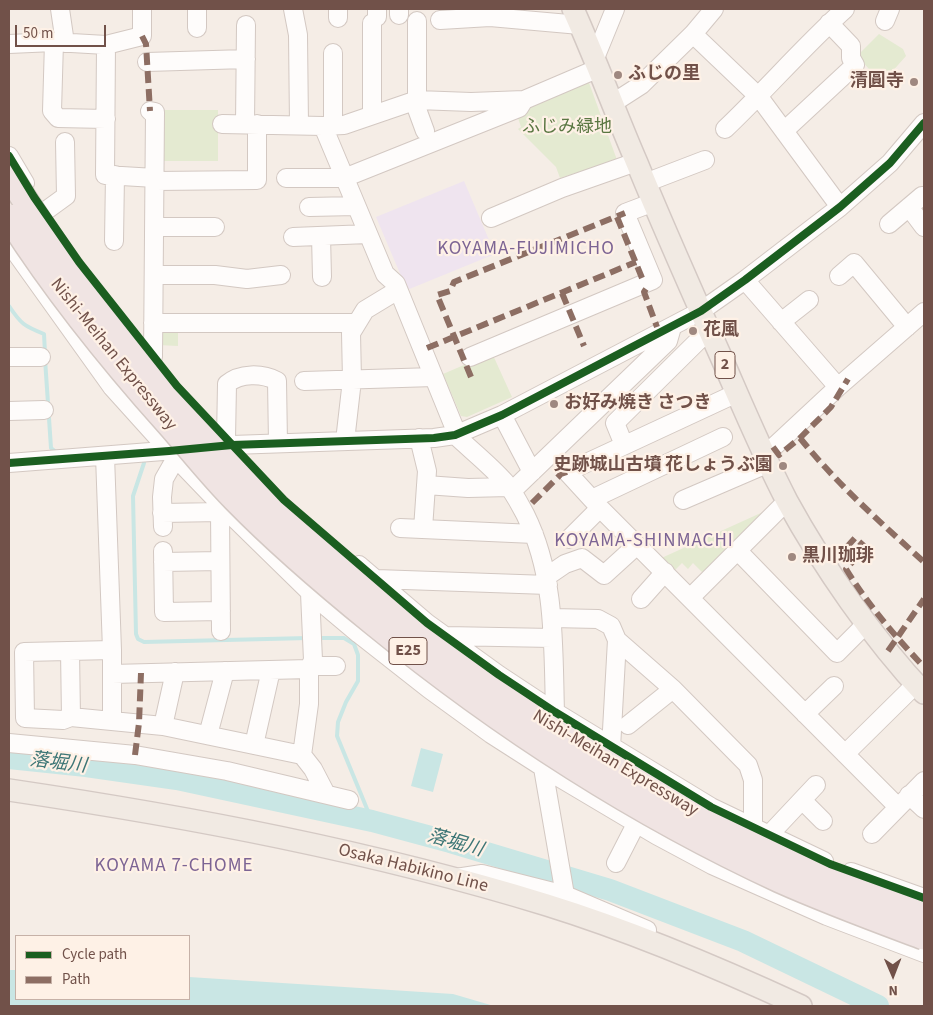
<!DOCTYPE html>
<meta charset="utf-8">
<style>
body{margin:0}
#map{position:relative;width:933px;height:1015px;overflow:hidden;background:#f5ede6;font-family:"Source Sans 3",sans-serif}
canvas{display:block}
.frame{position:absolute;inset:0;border:10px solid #715149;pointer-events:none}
.legend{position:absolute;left:15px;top:935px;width:175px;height:65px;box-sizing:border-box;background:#fef1e6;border:1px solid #c6b1a7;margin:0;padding:6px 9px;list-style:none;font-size:15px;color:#715149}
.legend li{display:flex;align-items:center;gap:10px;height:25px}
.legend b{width:25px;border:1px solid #c6b1a7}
.north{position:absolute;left:868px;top:950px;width:50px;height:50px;-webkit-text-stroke:4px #fef1e6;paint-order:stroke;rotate:179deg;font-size:14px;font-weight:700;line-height:20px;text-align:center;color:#715149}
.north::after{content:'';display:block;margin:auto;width:18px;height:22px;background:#715149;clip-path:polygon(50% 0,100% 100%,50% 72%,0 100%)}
.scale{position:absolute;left:15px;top:25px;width:91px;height:22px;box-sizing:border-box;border:2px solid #715149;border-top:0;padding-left:6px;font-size:15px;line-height:18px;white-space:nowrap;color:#715149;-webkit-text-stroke:4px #fef1e6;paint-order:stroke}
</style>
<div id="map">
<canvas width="933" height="1015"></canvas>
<div class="frame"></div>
<ul class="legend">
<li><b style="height:6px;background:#1b5e20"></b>Cycle path</li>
<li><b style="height:6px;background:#8d6e63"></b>Path</li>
</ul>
<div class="north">N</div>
<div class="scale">50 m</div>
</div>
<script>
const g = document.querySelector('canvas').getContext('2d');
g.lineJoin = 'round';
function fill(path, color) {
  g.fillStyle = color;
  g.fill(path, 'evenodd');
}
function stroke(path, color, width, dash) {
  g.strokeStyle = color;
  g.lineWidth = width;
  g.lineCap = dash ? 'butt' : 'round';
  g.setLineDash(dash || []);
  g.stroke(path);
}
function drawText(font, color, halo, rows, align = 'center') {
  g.font = font + ' "Source Sans 3","Noto Sans JP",sans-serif';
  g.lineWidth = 4.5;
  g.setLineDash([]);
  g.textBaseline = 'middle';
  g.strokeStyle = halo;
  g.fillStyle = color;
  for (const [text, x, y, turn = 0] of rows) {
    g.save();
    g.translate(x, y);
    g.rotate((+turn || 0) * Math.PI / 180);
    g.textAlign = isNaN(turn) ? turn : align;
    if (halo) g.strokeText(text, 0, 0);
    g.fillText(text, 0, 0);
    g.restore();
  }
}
const education = new Path2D(`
 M464 181 495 254 407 290 376 217Z`);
const green = new Path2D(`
 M879 34 903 49 906 56 882 83 857 56Z
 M588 80 617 160 560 178 556 167 518 129 521 127 516 112Z
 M160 110H218V161H160Z
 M178 327V346L158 345 159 331Z
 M492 353 512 397 467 417 461 416 443 374Z
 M763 512 766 516 705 575 693 563 688 569 682 563 671 574 657 560Z`);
const water = new Path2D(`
 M421 748 443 754 433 792 411 786Z
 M9 970H16V999H189V977L453 994 494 1006H9Z`);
const stream = new Path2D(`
 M9 306C21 324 24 326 44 334L45 353
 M45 359 51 448 56 452
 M144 456V463L133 496 136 634 138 639 144 642 308 638
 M317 638H344L354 644 358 655V681L346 702 338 722 337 736 372 821`);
const river = new Path2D(`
 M9 758 86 766 177 779 372 821 450 842 610 890 743 941 878 1006`);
const minor = new Path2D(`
 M60 9 65 43
 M197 9V28
 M293 9 298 35 299 125
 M338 9V18
 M377 9V17
 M399 9V15
 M440 20 490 17 580 25
 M885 21 890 9
 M372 23V115
 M693 34 759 97 840 207
 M54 42 52 111 58 118 106 119
 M9 44 54 42 106 45 142 36V9
 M106 45 105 175 155 178
 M333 53V125
 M595 58 615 9
 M147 62 246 59
 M417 100 471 102 524 100 599 68
 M414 101 425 131
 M613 103 641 85 693 34 714 9
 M150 111 155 112 153 357
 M222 124 323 126 344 125 417 100V21
 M245 124 246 25
 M323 126 385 274 396 284 457 434
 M725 129C766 90 803 47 845 9
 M784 131 855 65 851 58V46L829 23
 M9 156 25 183
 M286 178H344L519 108 524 100
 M155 181 257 180V124
 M645 183 705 160
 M309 207 356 206
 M909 207 924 227
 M44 212 66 196 65 142
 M491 218 562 188 636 162
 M889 224 922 196
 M155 227H215
 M321 236 322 277
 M293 237 368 234
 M114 241 115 175
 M9 243 112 387 176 458 225 509 315 597 359 634 429 689 491 734 555 775 656 835 712 865 827 916 924 953
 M154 275H215L247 279 281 275
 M839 276 854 263 907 327
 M745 280 838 387
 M781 322 809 300
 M153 323H357
 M9 357H41
 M470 357 653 280 625 213 654 202
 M304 381 434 377
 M737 393 567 472 600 508 898 807
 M9 411 44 410
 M502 415 532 472
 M455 435C471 450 490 465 505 482 513 491 519 503 525 514 556 576 553 645 555 712L553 720
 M419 438 427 471 423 529
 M226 439 227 384C240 373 262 373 277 381L278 443
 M345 441 352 380 351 333 365 310 398 290
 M624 445 615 423 709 330
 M210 447 232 445 434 438 455 435 502 415 701 311 745 280 840 207 890 163 924 123
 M765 455 838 387 924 312
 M105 456 112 650V721
 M9 463 176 450
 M426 485 468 488 509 487
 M512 491 668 341 672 327
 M592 499 723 437
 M683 500 769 463
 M162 513 220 512
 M163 527 162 497 164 479 176 458
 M400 528 534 534
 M569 539 600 508
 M163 551 164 612 221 611
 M738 551 837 653 867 623
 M163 562 220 561
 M359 565 427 623 499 675 555 712 711 807 824 861
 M546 577 565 564 582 558 604 575 637 545
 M376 579 548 585
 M690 598 787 501
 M641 599 665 572
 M552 618 598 619 611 626 617 640 673 689 748 765 753 780V827
 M221 631 220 512 225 509
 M446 636 552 638
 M112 650 24 652 25 718 63 720 71 717 163 726 302 755 309 704V669L313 660 310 593
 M70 651 71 717
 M311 666H336
 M112 674 309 669
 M805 714 834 686
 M628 725 673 689
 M163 726 175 672
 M208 735 225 671
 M9 743 135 755 227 771 349 800
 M254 745 271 670
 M611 748 617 640
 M845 754 916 684
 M302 755 313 769 326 794
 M544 760 543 768 565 895
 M909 795 924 809
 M802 800 823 821
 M872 834 924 781
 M769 835 816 785
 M616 863 636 824
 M851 872 924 898
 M456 878 482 874 565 895 647 930`);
const major = new Path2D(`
 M573 9C596 60 615 112 637 163 664 229 693 294 722 359 743 407 763 455 787 501 822 565 874 640 924 693
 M9 790C191 817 371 851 547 905 634 932 719 968 801 1006`);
const highwayBridge = new Path2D(`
 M9 175C177 445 422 669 703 817 774 855 849 885 924 912
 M9 217C56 291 111 359 169 424 191 449 212 476 236 500 279 544 326 584 374 623 499 725 633 812 780 880 827 901 876 919 924 937`);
const quiet = new Path2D(`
 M142 36 146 44 150 111
 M617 217 642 278
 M646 289 644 292 657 327
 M562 293 584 346
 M427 348 636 262
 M471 377 437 295 450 291 454 282 625 213
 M800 438C837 484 881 523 924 562
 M773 447 779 455 800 438 831 407 848 379
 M532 503 561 474 567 472
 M854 560 844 550 855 538 864 546V549L846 569C868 605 895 636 924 667
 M888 651 924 599
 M135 755 139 723 141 673`);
const cycleway = new Path2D(`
 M9 156 34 197 79 262 177 386 284 500 427 623 499 675 555 712 711 807 830 864 924 898
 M9 463 169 451 232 445 434 438 455 435 502 415 701 311 745 280 840 207 890 163 924 123`);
const markers = [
 [618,75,5,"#9f8880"],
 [914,82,5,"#9f8880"],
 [693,331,5,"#9f8880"],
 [554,404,5,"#9f8880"],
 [783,466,5,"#9f8880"],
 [792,557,5,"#9f8880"]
];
const shields = [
 [725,365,20],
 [408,651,38]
];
const shieldNames = [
 ["2",725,365],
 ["E25",408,651]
];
const poiNames = [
 ["ふじの里",628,75],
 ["清圓寺",904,82,"right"],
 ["花風",703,331],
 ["お好み焼き さつき",564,404],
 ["史跡城山古墳 花しょうぶ園",773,466,"right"],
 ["黒川珈琲",802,557]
];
const parkNames = [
 ["ふじみ緑地",567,128]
];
const streetNames = [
 ["Nishi-Meihan Expressway",113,355,51],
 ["Nishi-Meihan Expressway",615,764,31],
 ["Osaka Habikino Line",413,869,14]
];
const neighbourhoodNames = [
 ["KOYAMA-FUJIMICHO",526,250],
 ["KOYAMA-SHINMACHI",644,542],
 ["KOYAMA 7-CHOME",174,867]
];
const waterNames = [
 ["落堀川",58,764,7],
 ["落堀川",455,844,16]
];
fill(education, '#efe4ef');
fill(green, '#e4ead1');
fill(water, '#c9e6e4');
stroke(stream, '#c9e6e4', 4);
stroke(river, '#c9e6e4', 22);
stroke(minor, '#d3c8c2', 20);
stroke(major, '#d4c9c4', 24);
stroke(minor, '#fefcfb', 18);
stroke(major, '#f1eae3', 21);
stroke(highwayBridge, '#d4c9c4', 28, []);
stroke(highwayBridge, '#f0e4e3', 25);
stroke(quiet, '#8d6e63', 6, [12, 6]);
stroke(cycleway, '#1b5e20', 8);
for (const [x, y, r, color] of markers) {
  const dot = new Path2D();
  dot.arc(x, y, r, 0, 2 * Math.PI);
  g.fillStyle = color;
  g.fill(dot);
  stroke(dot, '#fef1e6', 2);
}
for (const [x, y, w] of shields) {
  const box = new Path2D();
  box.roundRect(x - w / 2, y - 13.5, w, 27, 4);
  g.fillStyle = '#fef1e6';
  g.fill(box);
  stroke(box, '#715149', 1);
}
drawText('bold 16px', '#715149', null, shieldNames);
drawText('bold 18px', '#715149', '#fef1e6', poiNames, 'left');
drawText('18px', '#5a7742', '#fef1e6', parkNames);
drawText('18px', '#715149', '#fef1e6', streetNames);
g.letterSpacing = '1px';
drawText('19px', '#7c6494', '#fef1e6', neighbourhoodNames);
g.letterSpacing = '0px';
drawText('italic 19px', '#3d7676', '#fef1e6', waterNames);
</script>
